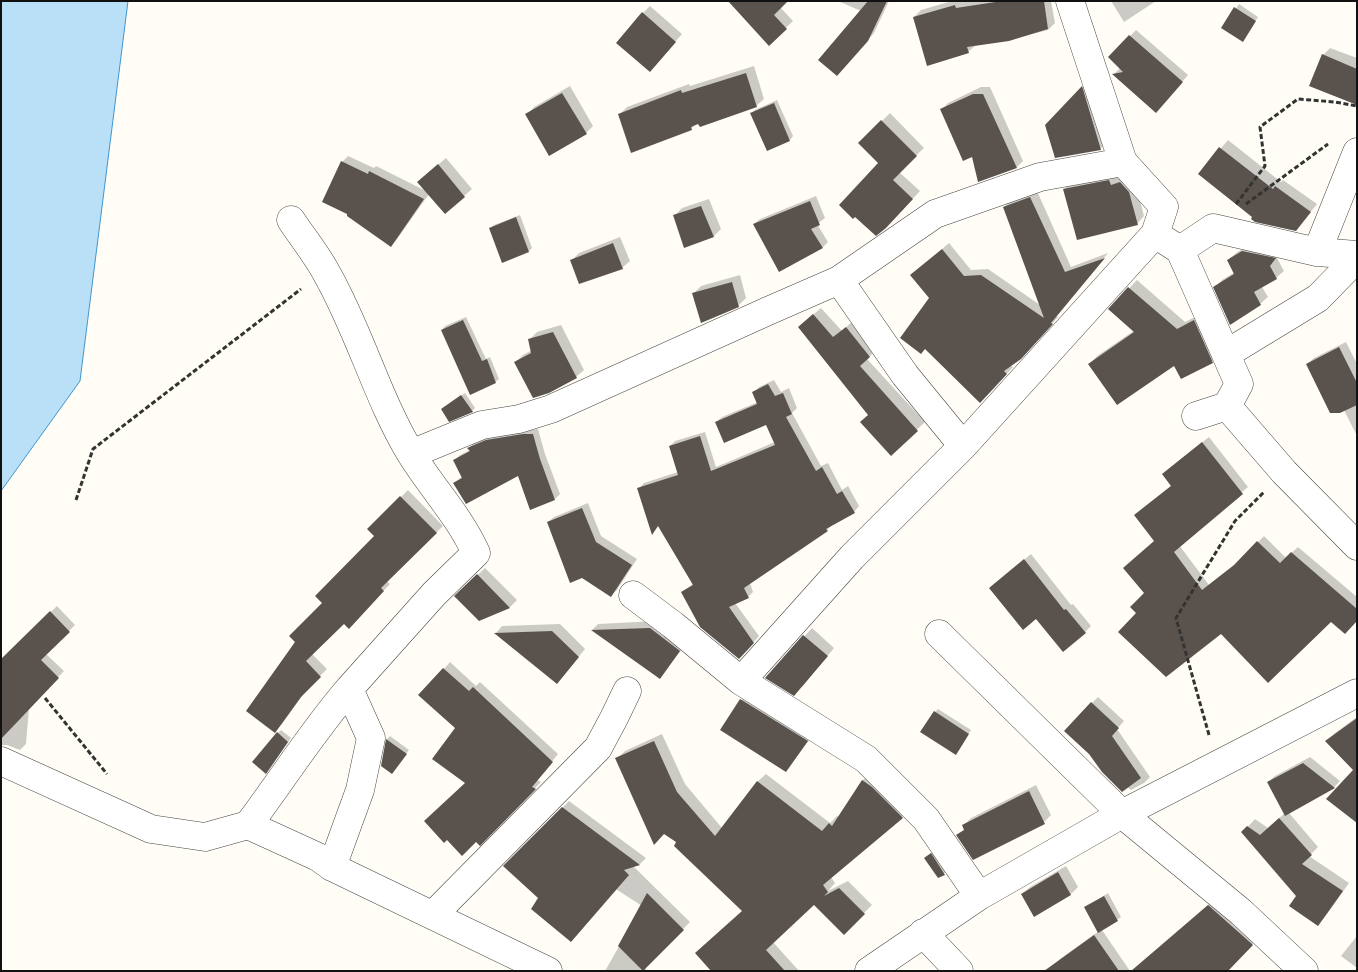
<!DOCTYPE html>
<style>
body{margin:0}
#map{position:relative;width:1358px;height:972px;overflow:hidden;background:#fffdf5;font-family:"Roboto Serif",serif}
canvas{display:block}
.frame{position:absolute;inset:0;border:2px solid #111;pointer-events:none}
</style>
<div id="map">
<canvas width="1358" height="972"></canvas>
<div class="frame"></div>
</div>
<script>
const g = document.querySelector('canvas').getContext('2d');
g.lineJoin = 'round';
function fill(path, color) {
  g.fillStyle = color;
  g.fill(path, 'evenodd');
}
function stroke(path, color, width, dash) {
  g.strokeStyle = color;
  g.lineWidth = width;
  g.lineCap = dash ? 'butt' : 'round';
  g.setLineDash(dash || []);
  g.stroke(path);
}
const water = new Path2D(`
 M1 1H128L80 381 1 491Z`);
const shadow = new Path2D(`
 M729 1 780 7 793 21 769 44Z
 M838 1H889L874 33 843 69 861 11Z
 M952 1H1051L1055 23 1048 30 1008 40 976 45 968 52 914 17 921 10Z
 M1111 1H1156L1124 22Z
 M1239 4 1258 17 1243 40 1223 28Z
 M650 6 682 34 657 63 643 13Z
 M1136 30 1188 75 1162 105 1114 74 1121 67 1130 36Z
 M1330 48 1357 58V97L1323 55Z
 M754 66 764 99 756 106 697 123 691 129 619 115 627 107 689 84 690 86Z
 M1089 80 1108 142 1100 149 1047 125Z
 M570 86 593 126 586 133 527 115 534 107Z
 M981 87H990L1023 161 1017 167 979 181 973 155 942 109 948 103Z
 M777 100 793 136 790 140 752 113 755 110Z
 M890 113 924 148 899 172 920 191 894 219 855 215 879 163 860 143Z
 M1228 140 1281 182 1283 180 1317 204 1296 230 1254 217 1200 173Z
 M348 156 374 168 376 166 426 191V175L446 158 472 189 445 213 429 194 397 239 391 245 342 162Z
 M1117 174 1118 178 1128 175 1136 185 1144 216 1137 224 1064 189 1072 182Z
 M1037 191 1071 267 1108 253 1057 316 1058 317 1027 351 1010 365 1013 367 987 395 930 298 912 275 949 243 971 270 988 269 1040 305 1004 207 1011 200Z
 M816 196 825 218 817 224 828 242 823 247 754 224 760 219Z
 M709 199 721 229 714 236 685 246 675 215 682 208Z
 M520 215 532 248 529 251 503 261 491 228 494 225Z
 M620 237 630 261 622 268 572 260 579 253Z
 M1251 244 1282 251 1277 258 1284 271 1276 278 1262 287 1268 297 1260 304 1215 287 1222 280 1235 272 1228 260 1236 253Z
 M740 275 746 298 738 306 693 294 701 286Z
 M1137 280 1185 322 1201 314 1219 354 1212 362 1174 364H1090L1097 356 1135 330 1110 309Z
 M821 308 842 331 854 320 877 349 867 359 925 422 891 454 870 414 807 320Z
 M466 317 486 359 490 357 499 379 495 382 442 330 445 326Z
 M561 325 584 370 576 377 515 363 523 355 532 350 530 339 537 332Z
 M1346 342 1357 364V436L1344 410 1307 364 1314 358Z
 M774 380 781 392 789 388 797 408 792 413 821 466 828 463 842 490 848 486 859 506 854 512 832 525 827 530 750 583 753 592 748 597 735 603 759 636 745 652 682 592 694 583 659 525 653 532 639 489 644 483 678 472 670 446 675 441 705 432 716 467 775 442 767 423 716 422 722 417 758 402 754 393 759 387Z
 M465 393 475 408 472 411 446 406Z
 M538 429 545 454 560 494 555 499 519 475 454 483 463 476 455 460 460 455 470 450 469 448 474 443 493 435Z
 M1209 437 1248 487 1179 545 1209 585 1241 560 1264 536 1286 558 1298 547 1357 597V620H1331L1221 632 1138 613 1145 593 1156 541 1142 509 1172 485 1170 468Z
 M408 490 443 526 387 581 390 584 349 627 344 622 312 654 327 669 307 689 282 724 275 731 324 603 375 536 369 529Z
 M588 503 601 536 637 559 617 590 611 595 548 522 554 517Z
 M1031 554 1071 605 1073 604 1091 626 1085 632 1036 618 991 588Z
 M485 568 517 600 510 607 479 619 456 596Z
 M57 606 75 625 46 654 64 671 29 708 26 744 20 750 7 745H1V661Z
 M657 621 686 644 660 677 592 630 598 624Z
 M560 624 585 649 557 683 496 633 502 626Z
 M812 628 834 648 802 687 767 677Z
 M450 662 476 686 480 682 558 754 537 780 541 782 480 844 444 669Z
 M747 694 813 735 786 770 721 729 741 700Z
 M1098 697 1124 721 1117 729 1150 777 1144 783 1131 790 1127 787 1092 703Z
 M938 709 971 730 959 750 935 712Z
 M1357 717V821L1354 770 1327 741 1335 733Z
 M281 730 291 738 269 769 278 733Z
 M662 734 685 784 722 828 758 781 766 774 830 823 837 816 839 817 862 781 870 773 910 810 831 877 835 883 828 891 848 881 872 905 844 933 814 903 773 942 799 971H712L744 910 678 842 617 759 625 751Z
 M390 736 409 750 395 769 382 765 387 739Z
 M1310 757 1340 781 1334 787 1289 813 1318 847 1309 856 1349 883 1325 917 1318 925 1298 896 1243 832 1255 819 1268 828 1285 813 1268 782 1275 776Z
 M1036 785 1051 815 1044 822 958 835 965 829 963 826 971 818Z
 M569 801 646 858 640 864 633 866 690 922 645 968 648 971H605L642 906 588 871 540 898 505 866Z
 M935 851 948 870 939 877 929 855Z
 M1066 866 1078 887 1071 894 1035 915 1022 894 1030 887Z
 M1108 893 1121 917 1102 930 1130 971H1057L1054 965 1060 959 1099 931 1085 908Z
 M1215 899 1259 937 1227 970 1132 971Z
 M1357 936V968L1341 956Z`);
const building = new Path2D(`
 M728 1H788L774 15 787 29 769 46Z
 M868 1H887L868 41 837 76 818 60Z
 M1002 1H1044L1048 29 1009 41 967 47 969 53 927 66 913 17 955 5 956 8Z
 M1234 7 1256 21 1243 42 1221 28Z
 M642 12 676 42 650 72 616 43Z
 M1129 35 1183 82 1156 113 1112 74 1123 72 1108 57Z
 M1322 54 1357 69V105L1309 86Z
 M746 73 757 107 700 127 698 124 691 127 692 130 631 153 618 114 681 90 682 93Z
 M1082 86 1101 150 1055 158 1045 125Z
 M562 93 587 134 549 156 525 114Z
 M973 94H983L1017 168 978 182 972 157 963 161 940 109Z
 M774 103 790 141 767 151 750 113Z
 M881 120 917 156 893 180 913 199 886 228 876 236 855 217 853 219 839 205 878 163 858 143Z
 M1219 147 1273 189 1275 186 1311 212 1296 231 1255 222 1251 219 1252 217 1198 174Z
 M341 161 368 174 369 171 424 199 391 247 347 216V214L322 202Z
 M438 164 465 197 445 214 417 182Z
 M1109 180 1111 185 1120 182 1129 192 1138 225 1077 240 1063 189Z
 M1030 197 1065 272 1105 258 1051 323 1053 324 1021 359 1004 371 1007 374 980 403 925 349 921 354 900 338 929 298 910 275 942 249 964 276 981 275 1044 318 1003 207Z
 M810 201 820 225 811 229 823 248 779 272 753 224Z
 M701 206 714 237 684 248 673 215Z
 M516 217 529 252 502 263 489 228Z
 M613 243 623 269 579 284 570 260Z
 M1242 251 1276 258 1270 266 1277 279 1254 292 1261 305 1230 325 1213 287 1234 274 1227 260Z
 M732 282 739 307 701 323 692 293Z
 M1128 287 1177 329 1194 320 1213 363 1181 379 1174 366 1117 405 1088 364 1134 332 1108 309Z
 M813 314 833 337 846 327 870 357 860 366 918 431 891 456 860 422 868 415 798 327Z
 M463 320 482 361 487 359 496 383 470 395 441 330Z
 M553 332 577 378 549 393 533 398 514 362 531 353 528 339Z
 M1339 347 1357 383V405L1340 413H1330L1306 364Z
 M768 384 775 396 783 393 792 414 786 417 816 471 822 467 837 494 842 491 855 513 826 529 828 531 744 588 749 598 729 607 754 643 739 659 700 627 681 592 693 585 658 526 652 535 637 488 678 475 669 446 700 436 711 471 775 445 766 425 724 443 715 422 757 404 752 392Z
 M461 395 473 412 449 422 441 409Z
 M523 434H533L540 459 555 500 530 510 518 476 466 504 453 483 462 478 453 460 470 451 467 448 486 440Z
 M1202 442 1243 494 1174 552 1202 590 1234 565 1257 541 1280 563 1291 552 1357 609V621L1345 634 1331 622 1268 683 1221 634 1166 677 1118 632 1136 613 1130 607 1144 593 1123 568 1154 541 1134 515 1171 486 1162 474Z
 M400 496 437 533 381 588 384 591 349 629 344 624 306 661 321 677 301 697 275 733 246 711 295 642 289 636 322 603 315 596 374 536 367 529Z
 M582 508 596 542 632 565 611 597 582 578 570 583 547 522Z
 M1024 559 1064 610 1066 609 1086 633 1063 652 1036 619 1023 630 989 588Z
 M477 574 510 608 479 621 454 596Z
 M50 611 70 632 41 660 59 678 1 739V659Z
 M650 628 680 651 660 679 591 630Z
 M552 631 579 657 557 684 494 633Z
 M803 635 828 656 794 696 765 678Z
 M443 668 469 691 473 687 553 762 532 787 536 789 480 846 476 842 462 856 447 840 444 843 424 821 465 783 432 759 455 728 418 695Z
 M740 699 808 741 786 772 720 730Z
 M1091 702 1119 728 1112 736 1141 778 1122 792 1102 772 1089 754 1064 731Z
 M934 711 969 734 956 755 920 732Z
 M1357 718V823L1326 799 1353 770 1325 741Z
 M277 732 288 742 266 774 252 762Z
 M386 739 407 754 392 774 381 766Z
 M654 741 677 792 715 836 757 781 822 831 829 823 832 826 862 780 872 787 903 818 823 885 828 892 824 896 839 888 865 914 844 935 814 905 766 950 785 971H711L695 953 742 911 674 846 676 842 664 834 654 845 615 758Z
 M1303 763 1335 788 1285 816 1267 782Z
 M1029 791 1045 824 973 860 956 835 964 830 962 825Z
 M562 807 640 865 624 870 629 875 571 942 531 909 538 898 503 866Z
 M1279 818 1312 855 1302 864 1343 891 1318 926 1289 906 1296 896 1241 832 1247 826 1260 835Z
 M931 853 945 875 938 878 924 858Z
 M1058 872 1071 895 1034 917 1021 894Z
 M647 893 684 930 643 971 618 946Z
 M1104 896 1118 921 1098 933 1084 907Z
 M1208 905 1253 945 1228 971H1131Z
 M1094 935 1119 971H1044Z`);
const path = new Path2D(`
 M1236 204 1265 166 1260 127 1298 99 1335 102 1357 106
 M1246 204 1328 144
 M76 500 93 449 301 289
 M45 698 107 774
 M1209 735 1176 618 1235 521 1264 492`);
const street = new Path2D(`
 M291 220C303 238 317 255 327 274 360 332 377 398 411 454 432 488 460 517 476 553L434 594 349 689 371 738 360 790 332 867
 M1155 234 1180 250 1239 384 1227 406 1196 416
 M1180 250 1213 228 1317 252 1357 255
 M1317 252 1357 152
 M839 280 935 214 1040 177 1123 162
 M1226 354 1318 298 1357 258
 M1227 406 1284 472 1357 546
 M411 454 482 425 519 419 551 409 768 311 839 280 905 375 963 446
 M633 595 673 625 741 681 866 759 926 819 979 896
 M939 634 1122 814 1241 912 1304 971
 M741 681 852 557 963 446 1155 234 1164 207 1123 162 1070 1
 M1 761 151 829 205 837 248 825 318 857 332 867 548 971
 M248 825C282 780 312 732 349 689
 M433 915 598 748 614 718 627 691
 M923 933 959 971
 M869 971 979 896 1122 814 1357 693`);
fill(water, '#b9e0f7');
stroke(water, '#3f96cf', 1);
fill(shadow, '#0003');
fill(building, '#5a524d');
stroke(street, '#444', 29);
stroke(path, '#333', 3, [5, 2.5]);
stroke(street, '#fff', 28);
</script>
